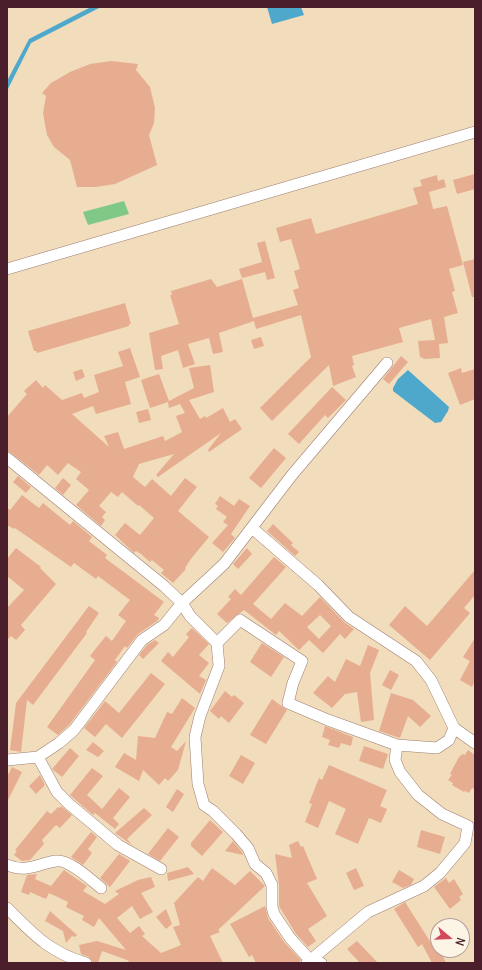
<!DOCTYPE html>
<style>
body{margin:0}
#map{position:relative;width:482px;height:970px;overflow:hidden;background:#f1dcbb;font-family:Delius,sans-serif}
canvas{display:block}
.frame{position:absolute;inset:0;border:8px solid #4a1f2b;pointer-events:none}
.north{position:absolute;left:430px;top:918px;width:40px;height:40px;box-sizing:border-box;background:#fcf5e5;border:1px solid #b59f9b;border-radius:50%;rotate:109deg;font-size:11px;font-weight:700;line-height:16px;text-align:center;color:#4a1f2b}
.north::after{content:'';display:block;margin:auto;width:14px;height:18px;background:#d1495b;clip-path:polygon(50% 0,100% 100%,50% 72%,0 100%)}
</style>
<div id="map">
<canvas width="482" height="970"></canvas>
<div class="frame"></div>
<div class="north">N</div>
</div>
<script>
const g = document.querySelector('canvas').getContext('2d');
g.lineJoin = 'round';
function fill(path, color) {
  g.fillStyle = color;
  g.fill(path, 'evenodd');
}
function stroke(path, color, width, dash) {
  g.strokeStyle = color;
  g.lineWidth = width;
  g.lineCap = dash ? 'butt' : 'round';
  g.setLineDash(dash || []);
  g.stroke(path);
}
const green = new Path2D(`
 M124 201 129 214 88 225 83 212Z`);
const water = new Path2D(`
 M91 7H101L31 43 7 91V81L29 39Z
 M267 7H301L304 15 272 24Z
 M408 370 449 407 448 411 441 422 435 423 393 391V388L398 379Z`);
const building = new Path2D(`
 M111 61 138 64 136 70 150 87 155 108 154 123 149 135 157 165 115 184 96 187H77L70 160 54 147 47 135 43 113 46 96 42 93 51 83 70 72 90 64Z
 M475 174V189L457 194 453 180Z
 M437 175 438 181 444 179 446 187 429 192 433 209 447 206 463 265 449 269 455 291 452 292 458 313 444 317 448 343 439 344 440 358 425 359 420 357 418 341 435 340 431 319 399 328 403 342 352 356 354 365 352 366 356 377 333 386 329 365 272 421 260 408 311 357 301 315 256 329 254 321 219 333 223 352 213 354 209 338 188 344 195 364 183 368 178 350 161 356 163 369 155 370 149 333 179 324 170 295H172L171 291 211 279 217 287 242 279 253 318 298 305 293 290 299 288 294 271 300 269 291 239 280 242 276 228 311 218 316 234 418 204 413 188 422 186 420 180Z
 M265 241 275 278 267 280 265 272 242 278 239 269 262 262 257 243Z
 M475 259V297H472L463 262Z
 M125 303 131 324H129V326L37 353 36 351H34L28 331Z
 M261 337 264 346 254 349 251 340Z
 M130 348 140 377 125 382 131 404 96 414 93 406 72 414 109 447 104 436 118 432 124 449 163 436 165 441 182 432 176 416 185 413 180 404 169 408 168 402 150 408 141 380 159 374 169 401 194 388 189 368 210 365 214 392 189 400 200 419 205 416 206 418 223 408 230 422 235 419 242 429 209 452 208 450 221 433 158 477 156 475 174 454 139 464 133 477 145 487 152 479 171 496 185 478 197 487 178 511 209 537 190 560 185 568 186 569 173 583 161 573 164 570 152 560 150 562 141 554 136 551 134 553 115 535 125 523 140 535 154 518 139 505 138 506 122 492 118 497 111 492 99 506 106 512 102 517 105 520 101 526 76 505 89 490 76 479 81 472 68 463 58 475 47 465 39 475 11 453 7 451V417L27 394 24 391 36 380 43 388 45 385 62 400 82 393 84 398 99 392 94 375 123 366 118 352Z
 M401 356 408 362 389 384 383 379Z
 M461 368 462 373 475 369V399L460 405 448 373Z
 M82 369 85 377 76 381 73 372Z
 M332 387 346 400 328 418 325 415 299 444 288 434Z
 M148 409 151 420 139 423 136 412Z
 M274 448 286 458 261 488 249 478Z
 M18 476 31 487 26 493 13 482Z
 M63 478 71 485 63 495 55 488Z
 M22 495 39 508 43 503 70 525 73 521 92 537 89 541 107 555 105 558 164 602 154 615 159 618 157 621 138 634 127 648 125 646 115 660 117 662 69 725 58 735 47 727 95 660 90 656 97 647 106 636 112 641 126 621 118 615 130 600 98 576 96 579 74 563 71 567 15 528 14 529 7 525V508L10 510Z
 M220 496 234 506 239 499 250 506 231 534 235 538 223 552 212 543 228 525 223 522 227 517 216 509 218 506 215 504Z
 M273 524 293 543 291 545 299 552 295 556 267 531Z
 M16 548 41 567 40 568 56 584 21 625 25 630 16 640 11 636 7 640V608L24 590 7 576V559Z
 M247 548 252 554 238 569 233 564Z
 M274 557 286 567 253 604 271 619 285 603 302 616 320 597 344 622 354 629 345 639 340 634 323 653 309 640 299 650 279 631 276 635 244 610 227 623 217 614 231 599 228 597 235 589 241 595ZM320 615 331 626 319 639 307 627Z
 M475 570V595L464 608 470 613 430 660 389 625 405 606 427 626Z
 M89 606 99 613 86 632 87 633 33 705 27 700 21 752 10 750 16 703Z
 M192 628 209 644 199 655 209 663 199 676 206 680 200 694 161 661 168 652 173 657 189 637 186 634Z
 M475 638V681L472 687 460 680 470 661 463 657Z
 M155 640 159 643 143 659 139 655 147 645Z
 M262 643 284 657 271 677 250 662Z
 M368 645 379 650 370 673 374 720 361 722 357 692 345 694 332 708 313 693 328 676 335 682 346 659 360 666Z
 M390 670 399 675 391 690 382 685Z
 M151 673 165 684 122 738 106 724 95 737 84 728 105 701 119 713Z
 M225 691 232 697 234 695 244 703 229 723 221 716 219 719 210 711Z
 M391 693 413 700 431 716 420 727 408 716 400 738 379 731Z
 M182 698 195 708 171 747 177 751 186 741 178 770 168 781 165 778 159 785 143 770 139 781 115 767 124 753 136 760 138 736 155 738 167 712 172 714Z
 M272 699 287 710 266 744 250 735Z
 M325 726 353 737 351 746 341 743 339 748 328 745 330 740 322 737Z
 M93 742 104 751 98 757 86 750Z
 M364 746 388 754 383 769 359 761Z
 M70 748 79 756 62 777 52 769Z
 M468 750 475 755V789L472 788 469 793 465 791 464 792 452 785 453 783 448 780 452 775 450 774 453 768 459 757 463 754 465 755Z
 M241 755 255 763 243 784 229 776Z
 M329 765 387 790 380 806 387 809 381 823 369 818 358 844 335 834 346 809 329 801 318 828 305 822 312 804 309 803 319 778 322 780Z
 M12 767 22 772 7 802V777Z
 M92 768 103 776 87 795 102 809 119 788 130 797 113 818 119 824 115 829 95 813 93 815 70 795Z
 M40 775 45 785 36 794 29 786Z
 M177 789 184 794 173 812 166 807Z
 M61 806 72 815 60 828 56 825 42 840 44 844 30 860 22 861 14 855 17 851 15 850 47 811 51 814 58 807 60 808Z
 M144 808 152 815 127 839 132 845 115 833Z
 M210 820 223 832 202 856 191 846V843Z
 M168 828 179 837 160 861 148 854Z
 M421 830 445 837 440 854 417 847Z
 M91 832 97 837 88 849 92 853 83 865 71 857Z
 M233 841 242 852 243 855 225 851Z
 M298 841 301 847 303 846 317 879 307 883 327 916 308 929 316 941 308 947 296 934 279 906V885L275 854 292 858 289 845Z
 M119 854 130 861 110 887 100 878Z
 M188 867 194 874 168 881 167 873Z
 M212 868 235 885 250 871 265 886 218 930 220 932 210 936 223 963H131L127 960 102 951 98 963 93 962 89 957 81 954 79 945 97 941 126 950 99 918 94 927 82 920 84 916 66 907 68 902 49 893 46 899 30 892 29 895 21 892 27 875 37 874 35 879 51 886 64 870 87 886 83 891 105 904 119 894 115 891 138 880 151 877 155 887 141 893 153 912 140 919 132 906 117 918 130 933 139 926 145 934 142 936 161 953 181 945 173 927 180 925 174 903 198 877 203 881Z
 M356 868 364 886 354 890 346 873Z
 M399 870 414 879 411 885 403 888 392 882Z
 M446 878 449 883 454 879 463 894 459 897 461 900 450 909 434 887Z
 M405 902 433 946 437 944 438 950H440L446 963H432L422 944 418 947 394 909Z
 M265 906 268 918 284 942 301 960 298 963H256L252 955 249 957 230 924Z
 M166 909 172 924 166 929 156 917Z
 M50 911 77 935 75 937 72 936 66 943 63 931 45 921Z
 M357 941 378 963H360L347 949Z`);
const minor = new Path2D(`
 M7 269 475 132
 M7 458 164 586 182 603 190 616 217 643 240 620 302 661 293 683 288 703 328 720 397 745 395 760 400 772 418 795 442 814 468 826 465 843 440 873 424 886 368 912 307 963
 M252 528 318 585 349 617 416 661 431 680 454 728
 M217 643 219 666 200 716 195 737 198 784 204 805 213 811 236 834 248 848 255 864 266 873 272 885V907L274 914 290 938 310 960 321 963
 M397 745 437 748 449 740 454 728 475 743
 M38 757 57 792 69 804 118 845 161 869
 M7 760 38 757 59 743 74 730 142 640 164 625 182 603 224 564 292 475 387 363
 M7 865C27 873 37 864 56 861 69 859 91 880 101 888
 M7 908C33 934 49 952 86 963`);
fill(green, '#7fc885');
fill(water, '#4da8cb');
fill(building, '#e7ad91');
stroke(minor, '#9e7e73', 12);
stroke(minor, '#fff', 11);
</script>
